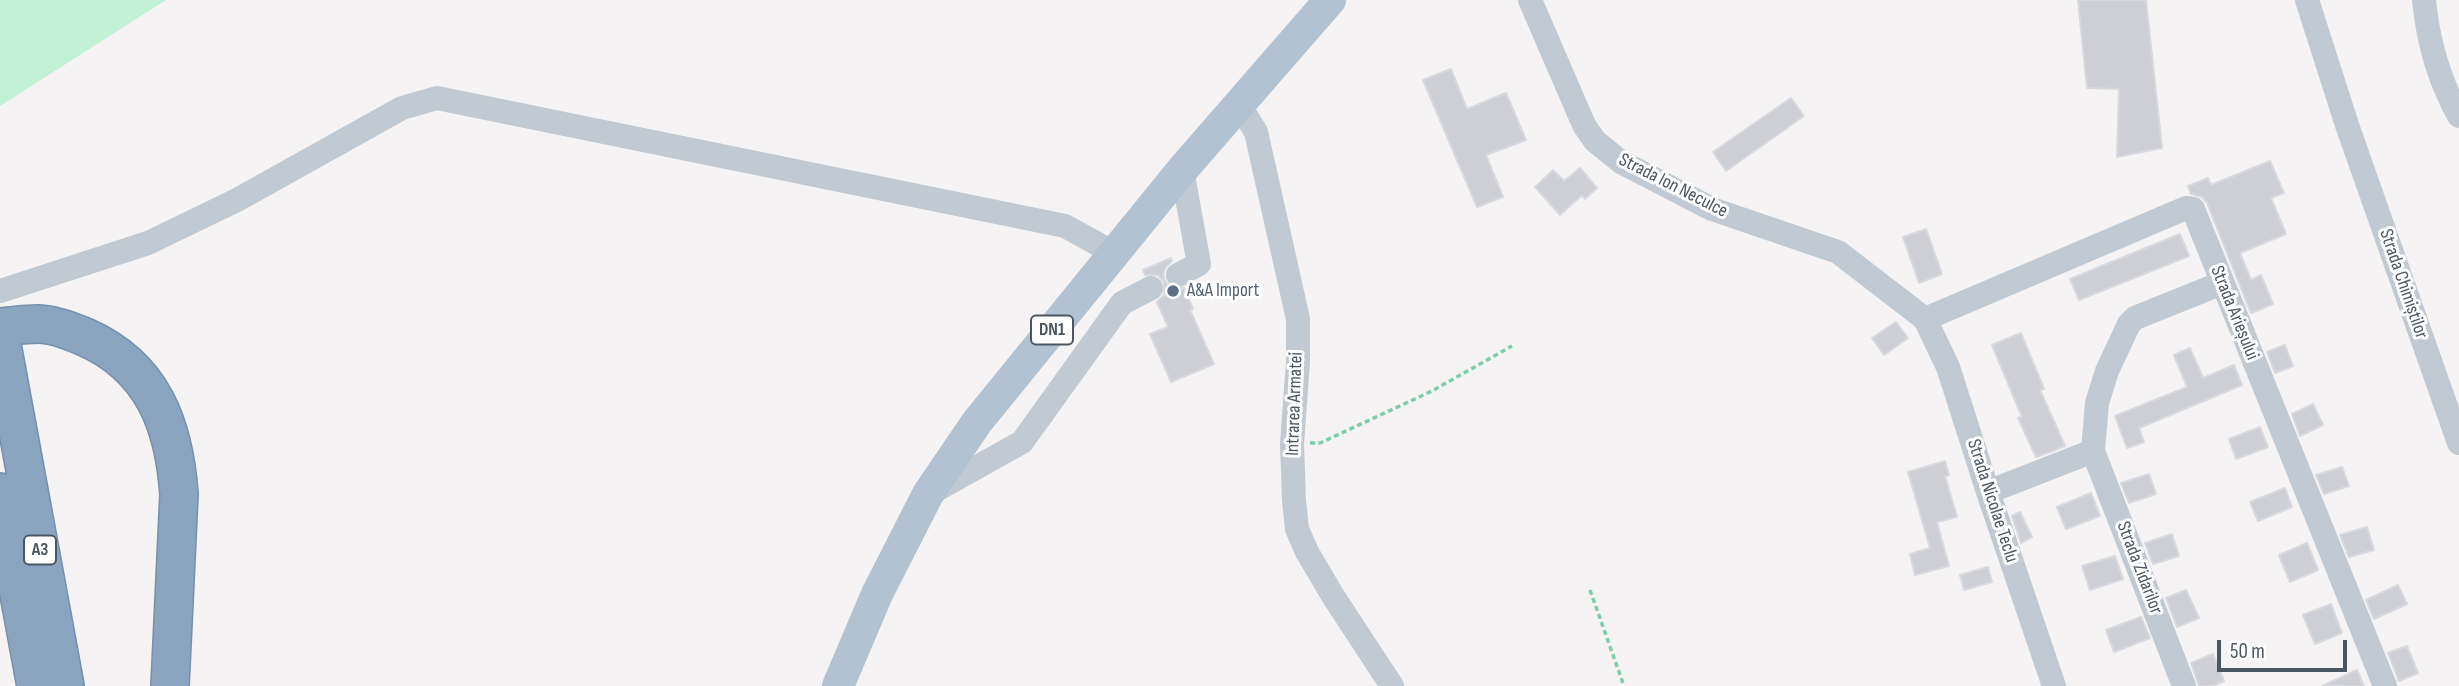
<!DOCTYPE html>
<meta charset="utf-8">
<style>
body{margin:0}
#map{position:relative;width:2459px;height:686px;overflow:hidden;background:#f5f3f3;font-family:"Sofia Sans Condensed",sans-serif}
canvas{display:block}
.scale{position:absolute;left:2217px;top:640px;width:130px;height:32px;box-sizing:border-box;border:4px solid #4a5661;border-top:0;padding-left:9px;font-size:21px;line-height:24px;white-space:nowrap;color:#4a5661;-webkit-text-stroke:5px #fff;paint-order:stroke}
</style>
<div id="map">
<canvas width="2459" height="686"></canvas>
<div class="scale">50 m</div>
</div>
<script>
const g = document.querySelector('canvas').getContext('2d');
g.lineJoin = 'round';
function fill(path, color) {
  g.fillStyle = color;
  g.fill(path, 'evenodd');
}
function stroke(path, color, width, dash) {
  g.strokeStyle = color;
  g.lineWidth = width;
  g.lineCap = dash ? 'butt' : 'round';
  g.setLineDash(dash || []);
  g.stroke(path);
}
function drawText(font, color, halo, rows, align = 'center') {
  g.font = font + ' "Sofia Sans Condensed",sans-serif';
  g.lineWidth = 6;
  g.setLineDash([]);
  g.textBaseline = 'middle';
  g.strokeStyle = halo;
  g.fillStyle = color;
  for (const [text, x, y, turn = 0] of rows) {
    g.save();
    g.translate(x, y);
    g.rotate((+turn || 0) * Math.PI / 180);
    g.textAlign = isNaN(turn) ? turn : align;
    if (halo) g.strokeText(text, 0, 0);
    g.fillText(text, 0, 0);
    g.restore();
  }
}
const green = new Path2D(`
 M0 0H166L0 106Z`);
const building = new Path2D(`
 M2078 0H2146L2162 148 2117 157 2119 89 2087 88Z
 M1451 69 1467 109 1506 93 1526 140 1486 155 1503 197 1477 207 1423 80Z
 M1791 98 1804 116 1726 171 1713 152Z
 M2270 161 2284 193 2271 198 2286 234 2240 253 2251 280 2261 275 2273 304 2251 313 2207 203 2202 197 2191 194 2188 186 2208 178 2211 185Z
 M1580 168 1597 188 1585 199 1582 195 1560 215 1535 187 1553 170 1564 181Z
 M1926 229 1942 274 1919 283 1903 237Z
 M2180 234 2189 256 2079 300 2070 279Z
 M1171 258 1172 261 1166 267 1163 274 1165 281 1171 288H1184L1193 309 1190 310 1214 364 1171 382 1150 334 1168 327 1157 302 1164 295V282L1158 275H1145L1143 270Z
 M1896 322 1908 338 1884 355 1872 338Z
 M2021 333 2044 389 2040 390 2065 446 2036 457 2018 418 2022 417 1992 345Z
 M2285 345 2293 366 2275 373 2267 352Z
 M2190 348 2203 378 2234 365 2242 385 2139 428 2144 442 2127 448 2115 416 2187 387 2174 355Z
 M2313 404 2323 425 2300 436 2292 414Z
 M2260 427 2268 447 2236 459 2229 439Z
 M1945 461 1949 475 1945 476 1957 517 1937 522 1949 566 1915 575 1910 554 1930 548 1908 472Z
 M2342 467 2349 486 2324 494 2316 475Z
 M2149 474 2156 494 2129 503 2121 483Z
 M2285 488 2292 507 2258 521 2250 502Z
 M2091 493 2100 516 2066 529 2057 507Z
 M2020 512 2032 537 2021 543 2012 516Z
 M2367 527 2374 550 2349 557 2340 535Z
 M2172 534 2179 556 2153 564 2145 543Z
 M2307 543 2318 570 2290 582 2279 555Z
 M2115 556 2123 579 2090 590 2082 566Z
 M1988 567 1992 582 1964 590 1960 575Z
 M2398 585 2407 604 2374 619 2366 600Z
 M2186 590 2199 618 2177 627 2166 598Z
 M2331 604 2342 633 2315 644 2303 615Z
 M2141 617 2150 638 2114 652 2106 630Z
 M2407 646 2418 673 2399 681 2388 653Z
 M2213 654 2224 681 2213 686H2199L2191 663Z
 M2357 670 2364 686H2322Z`);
const path = new Path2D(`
 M1310 443H1320L1432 391 1512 346
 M1590 590 1624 686`);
const minor = new Path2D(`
 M1530 0 1584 125 1595 141 1621 162 1712 209 1838 252 1925 319 1948 367 1988 492 2054 686
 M2307 0 2347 125 2459 443
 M2424 0C2428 41 2439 80 2459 116
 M1239 105 1256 132 1298 319V362L1292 444 1294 500 1297 529 1307 552 1333 596 1392 686
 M1178 275 1199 264 1182 170
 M0 291 148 243 237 200 402 108 437 98 1065 226 1114 253
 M1925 319 2186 208 2193 209 2385 686
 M1988 492 2093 451
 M929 494 1022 442 1122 303 1151 288
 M2184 686 2093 451 2097 403 2107 371 2129 324 2135 318 2222 283`);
const major = new Path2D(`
 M838 686 877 594 928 494 977 422 1182 170 1330 0`);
const highway = new Path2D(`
 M0 327C12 326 25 324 38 324 53 324 71 331 85 337 153 367 174 425 179 494L170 686
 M0 334 65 686
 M0 492 36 686`);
const markers = [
 [1173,291,7,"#5c6f8a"]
];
const shields = [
 [1052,330,42],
 [40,550,32]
];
const shieldNames = [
 ["DN1",1052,330],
 ["A3",40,550]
];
const streetNames = [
 ["Strada Ion Neculce",1673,186,27],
 ["Strada Chimiștilor",2403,284,71],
 ["Strada Arieșului",2234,313,68],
 ["Intrarea Armatei",1295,404,-88],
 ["Strada Nicolae Teclu",1992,501,72],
 ["Strada Zidarilor",2139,568,69]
];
const serviceNames = [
 ["A&A Import",1187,291]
];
fill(green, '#c3f1d5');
fill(building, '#cdcfd5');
stroke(building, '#d7d9de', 2);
stroke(highway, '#7690ad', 40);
stroke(path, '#7ad0a6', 3.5, [5, 3.5]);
stroke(minor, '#c1cad2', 24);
stroke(major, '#b3c2d1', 32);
stroke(highway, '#8ba5c1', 37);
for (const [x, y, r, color] of markers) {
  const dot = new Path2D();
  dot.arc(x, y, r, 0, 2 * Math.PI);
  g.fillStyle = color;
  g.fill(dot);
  stroke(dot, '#fff', 2.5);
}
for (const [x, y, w] of shields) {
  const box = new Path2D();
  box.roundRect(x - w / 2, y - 14.5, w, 29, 5);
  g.fillStyle = '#fff';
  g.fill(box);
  stroke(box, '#4a5661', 2);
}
drawText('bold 18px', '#4a5661', null, shieldNames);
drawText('19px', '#4a5661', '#fff', streetNames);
drawText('19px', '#4e5e75', '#fff', serviceNames, 'left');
</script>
